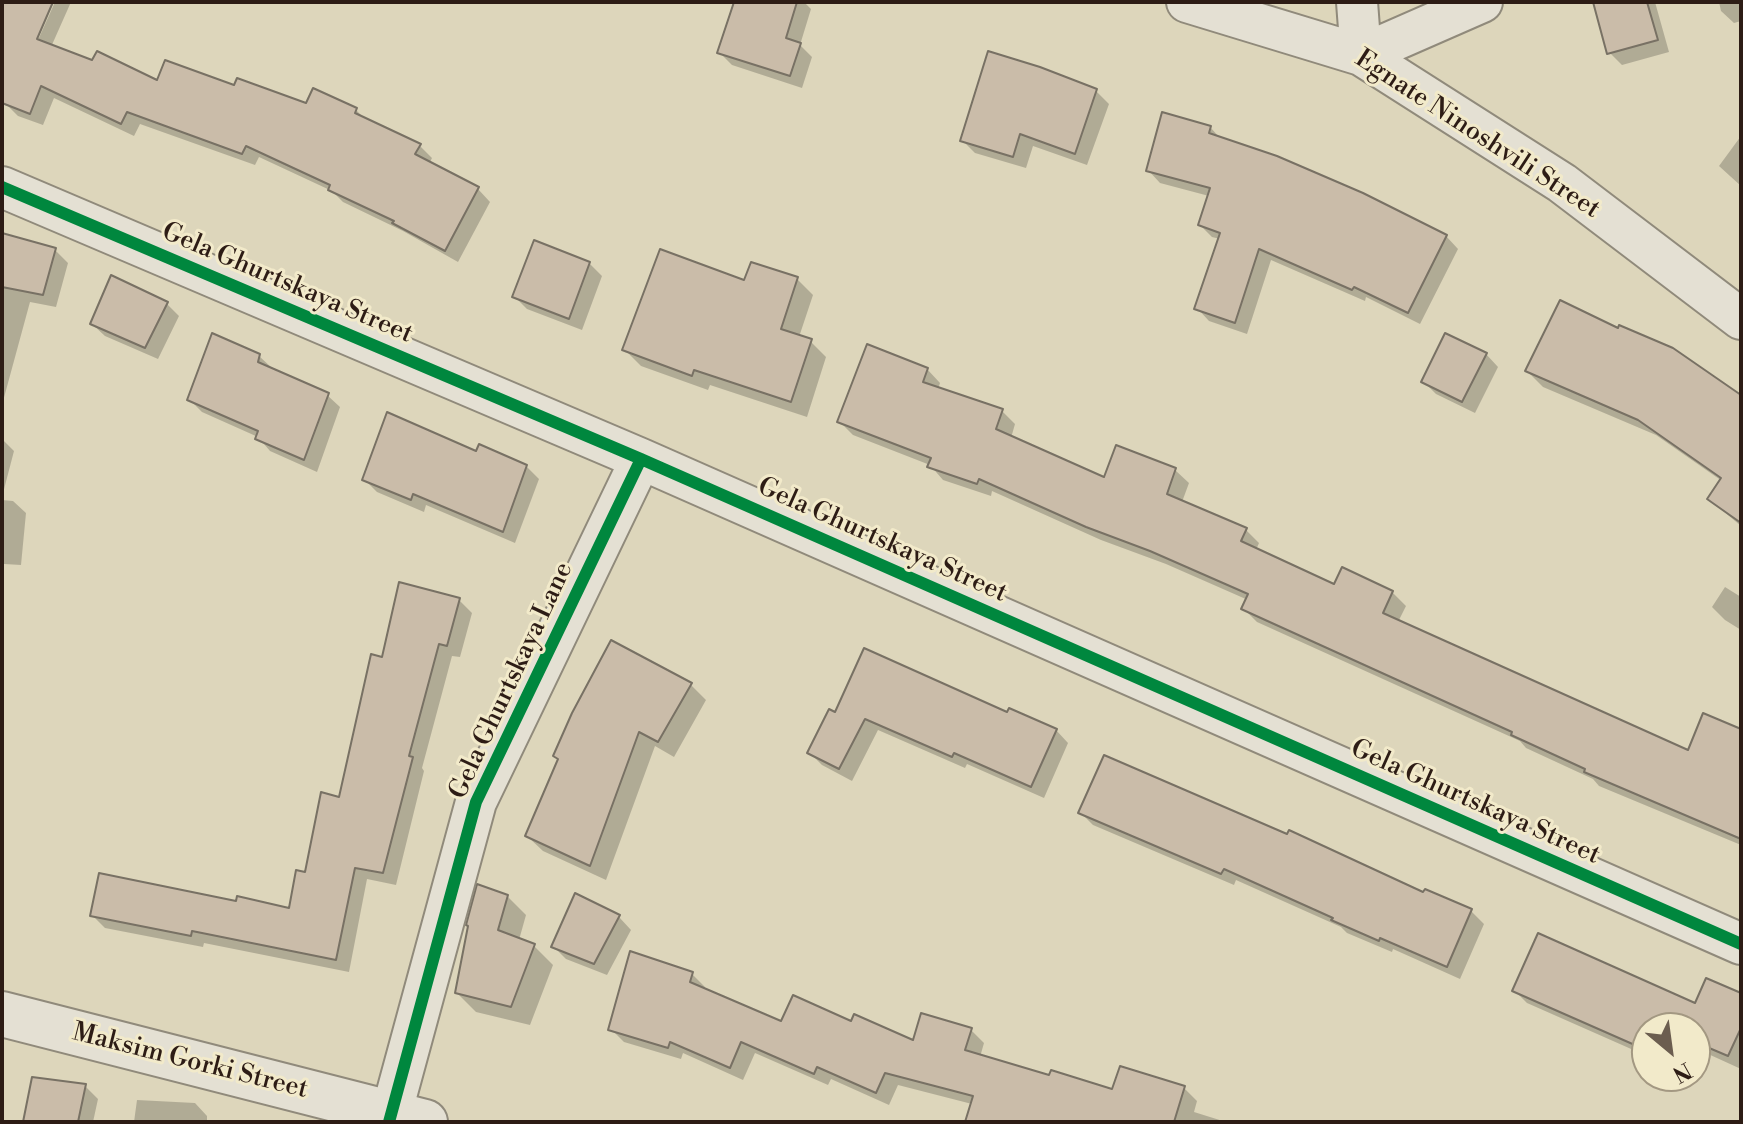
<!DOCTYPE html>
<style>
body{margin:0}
#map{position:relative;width:1743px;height:1124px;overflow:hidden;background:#ddd6bb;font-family:"Libre Bodoni",serif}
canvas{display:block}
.frame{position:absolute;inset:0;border:4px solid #2d1c15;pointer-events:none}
.north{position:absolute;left:1631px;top:1012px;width:80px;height:80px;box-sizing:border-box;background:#f2eaca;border:2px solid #a39882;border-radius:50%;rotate:151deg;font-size:22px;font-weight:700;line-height:32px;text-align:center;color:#2d1c15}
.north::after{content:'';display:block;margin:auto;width:28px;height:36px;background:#6b5d4f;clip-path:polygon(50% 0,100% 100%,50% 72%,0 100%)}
</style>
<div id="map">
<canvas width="1743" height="1124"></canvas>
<div class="frame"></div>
<div class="north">N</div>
</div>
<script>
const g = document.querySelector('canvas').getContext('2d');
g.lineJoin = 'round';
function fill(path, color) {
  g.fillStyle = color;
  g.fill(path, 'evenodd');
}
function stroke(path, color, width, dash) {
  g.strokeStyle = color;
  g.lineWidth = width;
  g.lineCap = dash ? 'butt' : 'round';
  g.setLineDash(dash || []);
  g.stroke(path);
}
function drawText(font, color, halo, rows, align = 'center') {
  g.font = font + ' "Libre Bodoni",serif';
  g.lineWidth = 6;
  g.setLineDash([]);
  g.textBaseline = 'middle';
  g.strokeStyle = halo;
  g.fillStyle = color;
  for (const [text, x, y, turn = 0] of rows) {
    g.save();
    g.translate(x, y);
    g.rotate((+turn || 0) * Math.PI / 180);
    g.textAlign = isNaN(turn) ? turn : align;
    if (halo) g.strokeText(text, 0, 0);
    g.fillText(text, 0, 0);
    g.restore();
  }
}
const shadow = new Path2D(`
 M2 2H51L31 47 34 49 55 2H71L51 47 158 83 235 88 307 105 356 110 366 120 419 145 432 158 429 164 478 189 490 202 458 262 403 231 343 202 332 191 259 157 255 165 140 124 134 136 54 98 43 125 18 116 5 103 2 94Z
 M736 2H804L811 9 800 45 812 57 802 88 732 65 720 53Z
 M1595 2H1655L1669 52 1622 65 1609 52Z
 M1719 2H1741V21L1734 23 1721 11Z
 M1096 91 1109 104 1087 165 1033 146 1026 168 975 153 963 141Z
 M1210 127 1221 139 1446 236 1458 249 1420 324 1366 297 1365 301 1271 260 1247 334 1209 321 1197 308 1220 239 1212 237 1200 225 1209 196 1160 183 1148 170Z
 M1741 136V186L1719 166Z
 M2 235 55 250 68 263 56 307 30 302 2 405Z
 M589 263 602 276 582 330 527 309 514 296Z
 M797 279 813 295 799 337 810 341 826 357 807 417 710 385 708 390 641 366 625 350 746 283Z
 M167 304 179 316 158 359 105 336 92 324Z
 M1486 354 1498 367 1475 413 1436 394 1423 381Z
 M259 356 272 368 327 395 340 407 317 472 270 451 258 437 202 412 189 399Z
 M927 369 940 383 938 389 1002 411 1015 424 1011 438 1106 480 1175 470 1189 483 1182 502 1246 530 1259 543 1256 550 1335 587 1392 592 1406 606 1398 622 1689 752 1741 731V845L1599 786 1593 779 1526 748 1520 741 1257 622 1244 609 1248 600 1166 564 1101 540 992 491 991 496 943 480 930 465 853 435 839 421Z
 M1527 371 1741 399V526L1709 499 1722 481 1656 435 1543 387Z
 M2 439 14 451 2 497Z
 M477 454 526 466 539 479 515 543 426 505 424 512 377 492 364 479Z
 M2 500 13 501 26 513 21 565 4 564 2 586Z
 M1725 587 1741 597V630L1725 620 1712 607Z
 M459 600 472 613 460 657 452 656 422 768 424 771 396 885 367 879 349 972 204 943 203 947 105 928 92 915 238 903 290 910 340 800 383 660Z
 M691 685 706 700 674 757 655 746 606 880 543 851 527 836 560 761Z
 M836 715H1008L1056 730 1068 743 1044 798 967 764 965 768 878 730 852 781 822 765 809 752Z
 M1081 813 1424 894 1471 911 1484 924 1460 979 1393 949 1392 952 1347 933 1341 927 1236 880 1234 885 1093 825Z
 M507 896 526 915 519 940 534 946 553 965 530 1025 476 1012 457 993Z
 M619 917 631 930 607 975 566 959 553 946Z
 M692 974 705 987V990L782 1024H852L915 1043 923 1016 971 1030 984 1043 980 1057 1051 1078 1114 1092 1184 1088 1197 1101 1194 1112 1226 1122H970L972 1104 898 1085 889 1105 831 1079 828 1085 755 1053 743 1080 683 1053 681 1059 624 1042 611 1029Z
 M1514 990 1696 1005 1741 995V1069L1695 1048V1028H1647V1056L1527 1003Z
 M85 1086 98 1099 93 1122H25Z
 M137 1100 195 1103 207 1116V1122H134Z`);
const building = new Path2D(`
 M2 2H53L37 39 92 60 97 51 157 80 165 60 234 85 237 78 306 103 313 88 357 108 355 113 421 144 415 154 479 187 445 251 392 223 394 221 328 190 330 185 246 146 242 154 127 112 121 124 41 86 30 114 2 103Z
 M734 2H797L786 38 801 43 790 76 717 53Z
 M1593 2H1647L1658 40 1607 54Z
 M988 51 1040 67 1097 89 1075 154 1020 134 1013 157 960 141Z
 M1162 112 1211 126 1209 133 1277 156 1363 193 1447 235 1408 313 1354 287 1352 290 1259 249 1235 323 1194 309 1220 233 1198 225 1210 188 1146 171Z
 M2 233 56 248 43 295 2 287Z
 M534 240 590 262 569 319 512 297Z
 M660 249 744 280 751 262 798 277 781 329 812 339 791 402 694 370 692 376 622 350Z
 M111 275 168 302 145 348 90 324Z
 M1560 300 1618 328 1619 325 1673 348 1741 395V523L1707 499 1721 478 1638 420 1525 371Z
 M212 333 260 354 258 362 329 393 304 460 255 439 258 431 187 400Z
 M1445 333 1487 353 1462 402 1421 382Z
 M867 344 928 368 923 382 1003 409 996 429 1104 477 1116 445 1176 468 1167 494 1247 528 1241 541 1334 584 1342 567 1393 591 1383 613 1688 750 1703 713 1741 729V839L1584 772 1585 769 1511 735 1512 732 1241 609 1248 594 1150 551 1086 527 979 479 977 484 927 467 931 458 837 422Z
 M387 412 476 451 479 444 527 465 503 532 413 494 411 500 362 480Z
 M399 582 460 598 447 646 439 644 409 756 413 757 383 873 355 868 336 960 192 931 191 936 90 916 99 873 236 901 237 896 289 908 296 870 305 872 321 792 339 797 371 654 382 657Z
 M611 640 692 683 658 742 639 732 590 866 525 836 558 759 553 756 572 713Z
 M864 648 1007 712 1009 708 1057 729 1031 787 954 753 952 757 865 719 839 769 807 753 829 709 835 712Z
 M1104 755 1287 834 1289 830 1423 892 1425 889 1472 909 1447 967 1380 938 1379 941 1331 920 1333 918 1224 869 1221 874 1078 813Z
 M477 884 508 895 498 930 535 944 511 1007 455 993 468 926 466 925Z
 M575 893 620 915 594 964 551 947Z
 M1538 933 1695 1003 1706 978 1741 993V1028L1728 1056 1695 1042V1028H1645L1637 1046 1512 991Z
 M630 951 693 972 690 982 781 1021 793 995 851 1021 854 1014 913 1040 921 1013 972 1028 965 1050 1049 1075 1051 1070 1112 1089 1120 1066 1185 1086 1174 1122H965L973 1096 885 1073 876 1093 817 1067 814 1074 741 1042 730 1068 670 1042 668 1048 608 1030Z
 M32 1077 86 1084 78 1122H23Z`);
const minor = new Path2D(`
 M1187 2 1361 55 1562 183 1741 319
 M1357 2 1361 55 1482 2
 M2 187 641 459 1741 944
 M389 1122 476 802 641 459`);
const tertiary = new Path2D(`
 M2 1014 425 1122`);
const cycleway = new Path2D(`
 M2 187 641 459 1741 944
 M389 1122 476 802 641 459`);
const streetNames = [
 ["Egnate Ninoshvili Street",1477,135,33],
 ["Gela Ghurtskaya Street",287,284,23],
 ["Gela Ghurtskaya Street",882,541,24],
 ["Gela Ghurtskaya Lane",512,681,-65],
 ["Gela Ghurtskaya Street",1475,803,24],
 ["Maksim Gorki Street",190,1062,14]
];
fill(shadow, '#0003');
fill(building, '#cabca9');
stroke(building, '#787164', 2);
stroke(minor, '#908a7b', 44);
stroke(tertiary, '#908a7b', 48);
stroke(minor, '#e4e0d3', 40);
stroke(tertiary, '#e4e0d3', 44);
stroke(cycleway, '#00873e', 12);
drawText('26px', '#2d1c15', '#f2eaca', streetNames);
</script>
